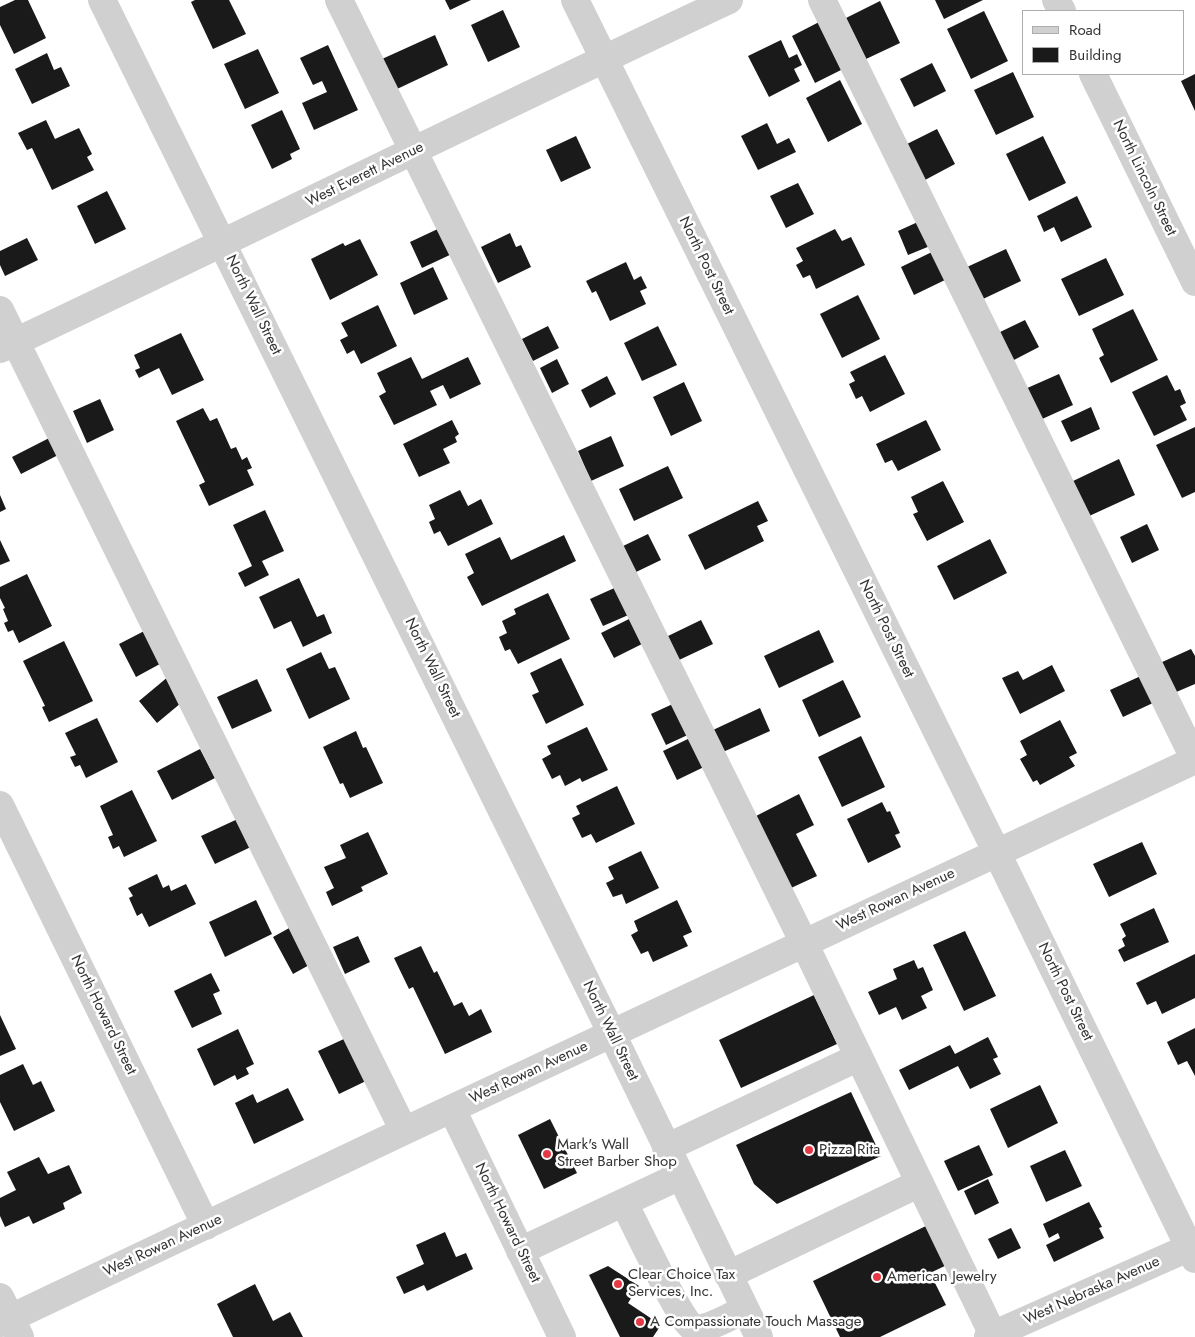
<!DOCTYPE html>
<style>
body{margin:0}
#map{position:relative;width:1195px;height:1337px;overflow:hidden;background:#fff;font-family:Jost,sans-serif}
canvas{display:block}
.legend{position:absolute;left:1022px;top:10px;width:162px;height:65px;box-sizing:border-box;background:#fff;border:1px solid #adadad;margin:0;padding:6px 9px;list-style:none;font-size:15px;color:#333}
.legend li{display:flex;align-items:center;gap:10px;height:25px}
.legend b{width:25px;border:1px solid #adadad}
</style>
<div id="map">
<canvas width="1195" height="1337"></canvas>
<ul class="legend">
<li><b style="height:6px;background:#d0d0d0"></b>Road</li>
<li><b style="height:14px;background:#1a1a1a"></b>Building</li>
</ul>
</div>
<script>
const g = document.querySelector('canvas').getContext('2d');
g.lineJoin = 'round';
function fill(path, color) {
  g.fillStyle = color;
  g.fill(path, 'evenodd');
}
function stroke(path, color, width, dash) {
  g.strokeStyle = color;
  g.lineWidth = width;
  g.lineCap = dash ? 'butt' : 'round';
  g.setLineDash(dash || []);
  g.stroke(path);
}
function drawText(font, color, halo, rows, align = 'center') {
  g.font = font + ' Jost,sans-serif';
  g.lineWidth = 5;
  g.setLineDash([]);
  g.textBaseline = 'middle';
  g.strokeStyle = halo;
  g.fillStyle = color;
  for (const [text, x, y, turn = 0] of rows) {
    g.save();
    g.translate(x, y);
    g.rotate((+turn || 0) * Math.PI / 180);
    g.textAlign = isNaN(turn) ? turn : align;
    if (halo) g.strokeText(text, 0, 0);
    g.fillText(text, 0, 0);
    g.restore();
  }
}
const building = new Path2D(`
 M15 0H28L46 38 14 54 0 25V7Z
 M195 0H229L246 34 213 49 191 2Z
 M445 0H471L450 10Z
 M935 0H983L944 19Z
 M880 1 900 43 866 59 846 18Z
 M503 10 520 47 488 62 471 25Z
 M984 11 1008 61 971 79 947 29Z
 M821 21 845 68 815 83 792 36Z
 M435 35 448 65 397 89 382 59Z
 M781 40 789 58 797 54 802 65 794 69 800 81 769 97 748 56Z
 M328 45 358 110 314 130 302 103 327 92 322 81 313 85 300 58Z
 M258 49 279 93 245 109 224 64Z
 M47 53 54 70 61 67 70 86 32 104 15 69Z
 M932 63 946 91 914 107 900 79Z
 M1013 72 1034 117 996 135 974 90Z
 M1195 74V111L1181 81Z
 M840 80 862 124 828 142 806 98Z
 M282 110 300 149 290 154 292 159 272 169 251 125Z
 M46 120 55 139 79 128 92 154 87 157 94 170 52 190 32 148 27 150 18 133Z
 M767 123 777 144 789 138 796 152 758 170 741 136Z
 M937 129 955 164 925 180 907 144Z
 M576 136 591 168 561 182 546 150Z
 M1043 136 1066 183 1029 201 1006 154Z
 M798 183 814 214 786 228 770 196Z
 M107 191 126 229 95 244 77 206Z
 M1077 196 1092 227 1061 242 1054 227 1044 232 1037 216Z
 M920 221 930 246 908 255 898 231Z
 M442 227 454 253 422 268 410 242Z
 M835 229 842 241 851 237 865 265 816 289 810 275 803 278 796 265 803 261 796 248Z
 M510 233 516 247 521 245 531 267 498 283 481 247Z
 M27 238 38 260 5 276 0 265V251Z
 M360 239 378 275 330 300 311 259 343 243 345 246Z
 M1006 249 1021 281 983 299 967 267Z
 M934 251 947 279 914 295 901 267Z
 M1106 258 1124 295 1079 316 1061 279Z
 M626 262 634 280 641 276 647 288 640 291 646 304 610 321 596 291 592 293 586 281Z
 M433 267 448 299 414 315 400 283Z
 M858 295 880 339 842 358 820 314Z
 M378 305 397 346 361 364 354 350 347 354 340 340 348 336 341 323Z
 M1133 309 1158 360 1111 383 1099 358 1104 355 1092 329Z
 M1025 320 1039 347 1012 361 998 333Z
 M548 326 559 348 533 361 522 339Z
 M658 326 677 365 642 381 624 343Z
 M181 333 204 380 172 395 159 368 139 378 135 370 140 368 134 355Z
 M885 355 905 394 870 412 862 396 856 399 849 384 855 381 850 372Z
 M411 357 422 379 468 357 481 384 450 399 443 385 430 391 437 405 394 425 379 396 386 392 377 373Z
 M557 359 569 384 552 393 540 368Z
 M1059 374 1073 405 1040 420 1025 389Z
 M1167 375 1175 391 1180 389 1186 403 1180 406 1187 420 1154 436 1132 392Z
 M607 376 616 394 590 408 581 390Z
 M684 382 702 421 671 436 653 397Z
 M100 399 114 430 87 443 73 411Z
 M1091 407 1100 429 1071 442 1061 421Z
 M203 408 210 421 217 418 231 449 236 447 242 460 247 457 252 468 247 470 254 485 209 506 199 485 205 482 176 421Z
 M452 420 459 434 455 437 457 442 443 449 450 463 419 477 403 444Z
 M926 420 941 450 898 471 892 460 885 463 876 444Z
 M1195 427V492L1182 498 1156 445Z
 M57 434 66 451 21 474 12 457Z
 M611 436 624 466 591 481 578 451Z
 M1119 459 1135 495 1087 517 1071 482Z
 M668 466 683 498 634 521 619 489Z
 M943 481 964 522 927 541 913 514 918 512 911 497Z
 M460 490 468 506 481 499 493 524 448 546 440 531 434 534 429 522 435 519 429 505Z
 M0 495 6 509 0 512Z
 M758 501 768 521 757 526 764 541 705 570 688 535Z
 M265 510 284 551 262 561 269 575 245 587 238 573 252 566 233 525Z
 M1147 524 1159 550 1132 563 1120 537Z
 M648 534 661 560 634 573 621 547Z
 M564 535 576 561 482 606 467 577 474 573 465 554 500 537 511 560Z
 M990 539 1007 573 954 600 937 566Z
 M0 540 10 561 0 565Z
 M27 574 52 626 19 643 13 630 8 632 4 623 8 621 3 609 5 608 0 598V587Z
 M299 578 317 617 324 614 332 633 303 647 291 621 274 629 259 597Z
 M621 585 633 613 603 626 590 599Z
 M548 593 570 639 518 664 510 649 505 651 499 637 507 633 502 621 516 614 514 609Z
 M635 616 648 641 614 658 601 633Z
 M701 620 713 644 679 660 668 636Z
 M152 627 169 659 136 677 119 644Z
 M819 630 834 662 779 688 764 656Z
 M64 641 93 701 49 722 42 707 45 706 23 661Z
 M1191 649 1195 656V684L1174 693 1160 663Z
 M321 652 329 669 335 667 350 699 309 719 286 669Z
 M561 658 584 705 546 724 532 695 539 692 530 673Z
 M1052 665 1065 691 1020 714 1002 678 1018 671 1023 680Z
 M1143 675 1155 702 1123 717 1110 690Z
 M169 676 187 698 157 723 139 701Z
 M257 679 272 711 232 729 217 697Z
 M843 680 861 717 819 737 802 700Z
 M677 702 692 733 666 745 651 714Z
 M760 708 770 731 723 752 713 730Z
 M97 718 118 762 86 778 80 765 75 767 70 757 76 755 65 733Z
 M1060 720 1077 753 1069 757 1075 766 1040 785 1037 780 1033 782 1020 759 1027 755 1020 741Z
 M587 727 608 770 582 782 580 778 565 786 560 775 552 779 542 759 551 754 547 746Z
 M356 731 363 748 366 747 383 783 350 798 343 783 340 784 323 747Z
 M861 736 885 787 842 807 818 757Z
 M692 737 706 766 677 780 663 751Z
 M200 749 215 778 172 800 157 771Z
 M617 786 635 824 596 843 591 834 582 838 572 818 580 814 576 806Z
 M132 790 157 841 124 857 119 846 113 849 108 837 113 835 100 806Z
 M799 794 814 825 796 834 817 876 791 888 756 816Z
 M882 802 887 812 890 811 900 833 895 835 901 847 868 863 847 819Z
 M242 817 255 845 215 864 201 836Z
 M368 832 388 874 361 887 363 891 332 906 326 892 334 888 324 867 346 858 340 845Z
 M1142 842 1157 874 1109 897 1093 864Z
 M641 851 659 888 626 904 622 894 613 897 606 883 614 879 608 867Z
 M157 874 163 888 169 885 171 891 186 884 196 904 149 927 142 913 137 916 129 898 133 896 128 888Z
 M256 900 272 934 225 957 209 922Z
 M677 900 692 932 683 936 688 946 653 962 648 951 641 954 631 935 638 931 634 921Z
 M1154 908 1169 942 1124 962 1118 950 1125 946 1122 939 1126 936 1120 924Z
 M291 927 311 964 293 974 273 937Z
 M965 931 996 996 964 1011 933 945Z
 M358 936 370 962 345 974 333 947Z
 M421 946 434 973 437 971 454 1006 462 1002 469 1016 481 1009 492 1032 445 1054 413 987 409 989 394 958Z
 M1195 954V998L1162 1014 1156 1001 1147 1005 1136 983Z
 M914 960 918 969 923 967 933 990 921 996 927 1008 902 1020 896 1007 879 1015 868 992 897 979 893 969Z
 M211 973 220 991 213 994 222 1014 192 1028 174 991Z
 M814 995 837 1044 741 1088 719 1040Z
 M0 1015 16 1049 0 1056Z
 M1195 1028V1076L1187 1061 1178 1065 1167 1042Z
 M238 1029 254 1064 246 1068 249 1074 237 1080 235 1075 214 1086 197 1049Z
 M988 1037 998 1057 993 1059 1001 1074 970 1089 958 1066 909 1090 899 1070 950 1045 955 1054Z
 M346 1038 366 1081 339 1094 318 1051Z
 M23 1064 33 1085 41 1081 55 1111 14 1131 0 1102V1075Z
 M1040 1085 1058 1123 1008 1148 990 1109Z
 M288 1088 304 1120 254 1144 235 1103 253 1094 257 1103Z
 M851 1092 881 1156 777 1204 754 1184 736 1145Z
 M550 1119 577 1173 544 1189 518 1135Z
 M979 1145 993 1175 958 1191 944 1161Z
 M1065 1150 1082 1186 1046 1202 1030 1166Z
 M39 1157 48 1174 69 1165 82 1193 63 1203 65 1209 33 1224 29 1216 5 1227 0 1216V1198L16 1190 7 1172Z
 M988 1179 999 1203 975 1215 964 1191Z
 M1089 1202 1102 1227 1099 1228 1104 1238 1054 1262 1046 1245 1060 1238 1058 1233 1049 1238 1043 1224Z
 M930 1224 949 1264 930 1273 946 1305 880 1337H840L813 1281Z
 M1011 1228 1021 1248 998 1259 988 1239Z
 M445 1232 456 1257 466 1253 473 1269 427 1291 424 1285 404 1294 396 1277 424 1264 416 1245Z
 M608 1266 639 1286 628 1303 661 1325 653 1337H620L589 1275Z
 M255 1284 273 1321 290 1312 303 1337H233L217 1304Z`);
const minor = new Path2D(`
 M102 0 612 1034 759 1337
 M339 0 804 943 994 1337
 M575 0 997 853 1195 1259
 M822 0 1195 760
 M1056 0 1062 11
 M1093 74 1195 282
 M0 310 404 1131
 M0 349C244 234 485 114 729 0
 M0 805 206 1226
 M452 1109 562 1337
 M666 1148 859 1057
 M624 1203C633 1220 681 1322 692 1327 705 1332 733 1315 745 1309
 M520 1251 680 1176
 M728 1275 920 1183
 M0 1297 20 1337
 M0 1323 404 1131 1195 760
 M988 1337 1195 1245`);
const markers = [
 [809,1150,5,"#e63946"],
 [547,1154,5,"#e63946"],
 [877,1277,5,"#e63946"],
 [618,1284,5,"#e63946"],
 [640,1322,5,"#e63946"]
];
const streetNames = [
 ["West Everett Avenue",365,175,-26],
 ["North Lincoln Street",1144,178,64],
 ["North Post Street",706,266,64],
 ["North Wall Street",253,305,64],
 ["North Post Street",886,629,64],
 ["North Wall Street",432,668,64],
 ["West Rowan Avenue",896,900,-25],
 ["North Post Street",1065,992,64],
 ["North Howard Street",103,1015,64],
 ["North Wall Street",610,1031,64],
 ["West Rowan Avenue",529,1073,-25],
 ["North Howard Street",507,1223,64],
 ["West Rowan Avenue",163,1246,-25],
 ["West Nebraska Avenue",1092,1291,-24]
];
const poiNames = [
 ["Mark's Wall",557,1145],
 ["Street Barber Shop",557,1162],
 ["Pizza Rita",819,1150],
 ["Clear Choice Tax",628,1275],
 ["Services, Inc.",628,1292],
 ["American Jewelry",887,1277],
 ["A Compassionate Touch Massage",650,1322]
];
fill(building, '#1a1a1a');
stroke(minor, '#d0d0d0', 28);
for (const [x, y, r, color] of markers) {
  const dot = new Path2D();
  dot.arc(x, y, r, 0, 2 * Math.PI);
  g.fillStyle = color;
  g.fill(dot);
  stroke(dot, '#fff', 2);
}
drawText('15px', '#333', '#fff', streetNames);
drawText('15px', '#333', '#fff', poiNames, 'left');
</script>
